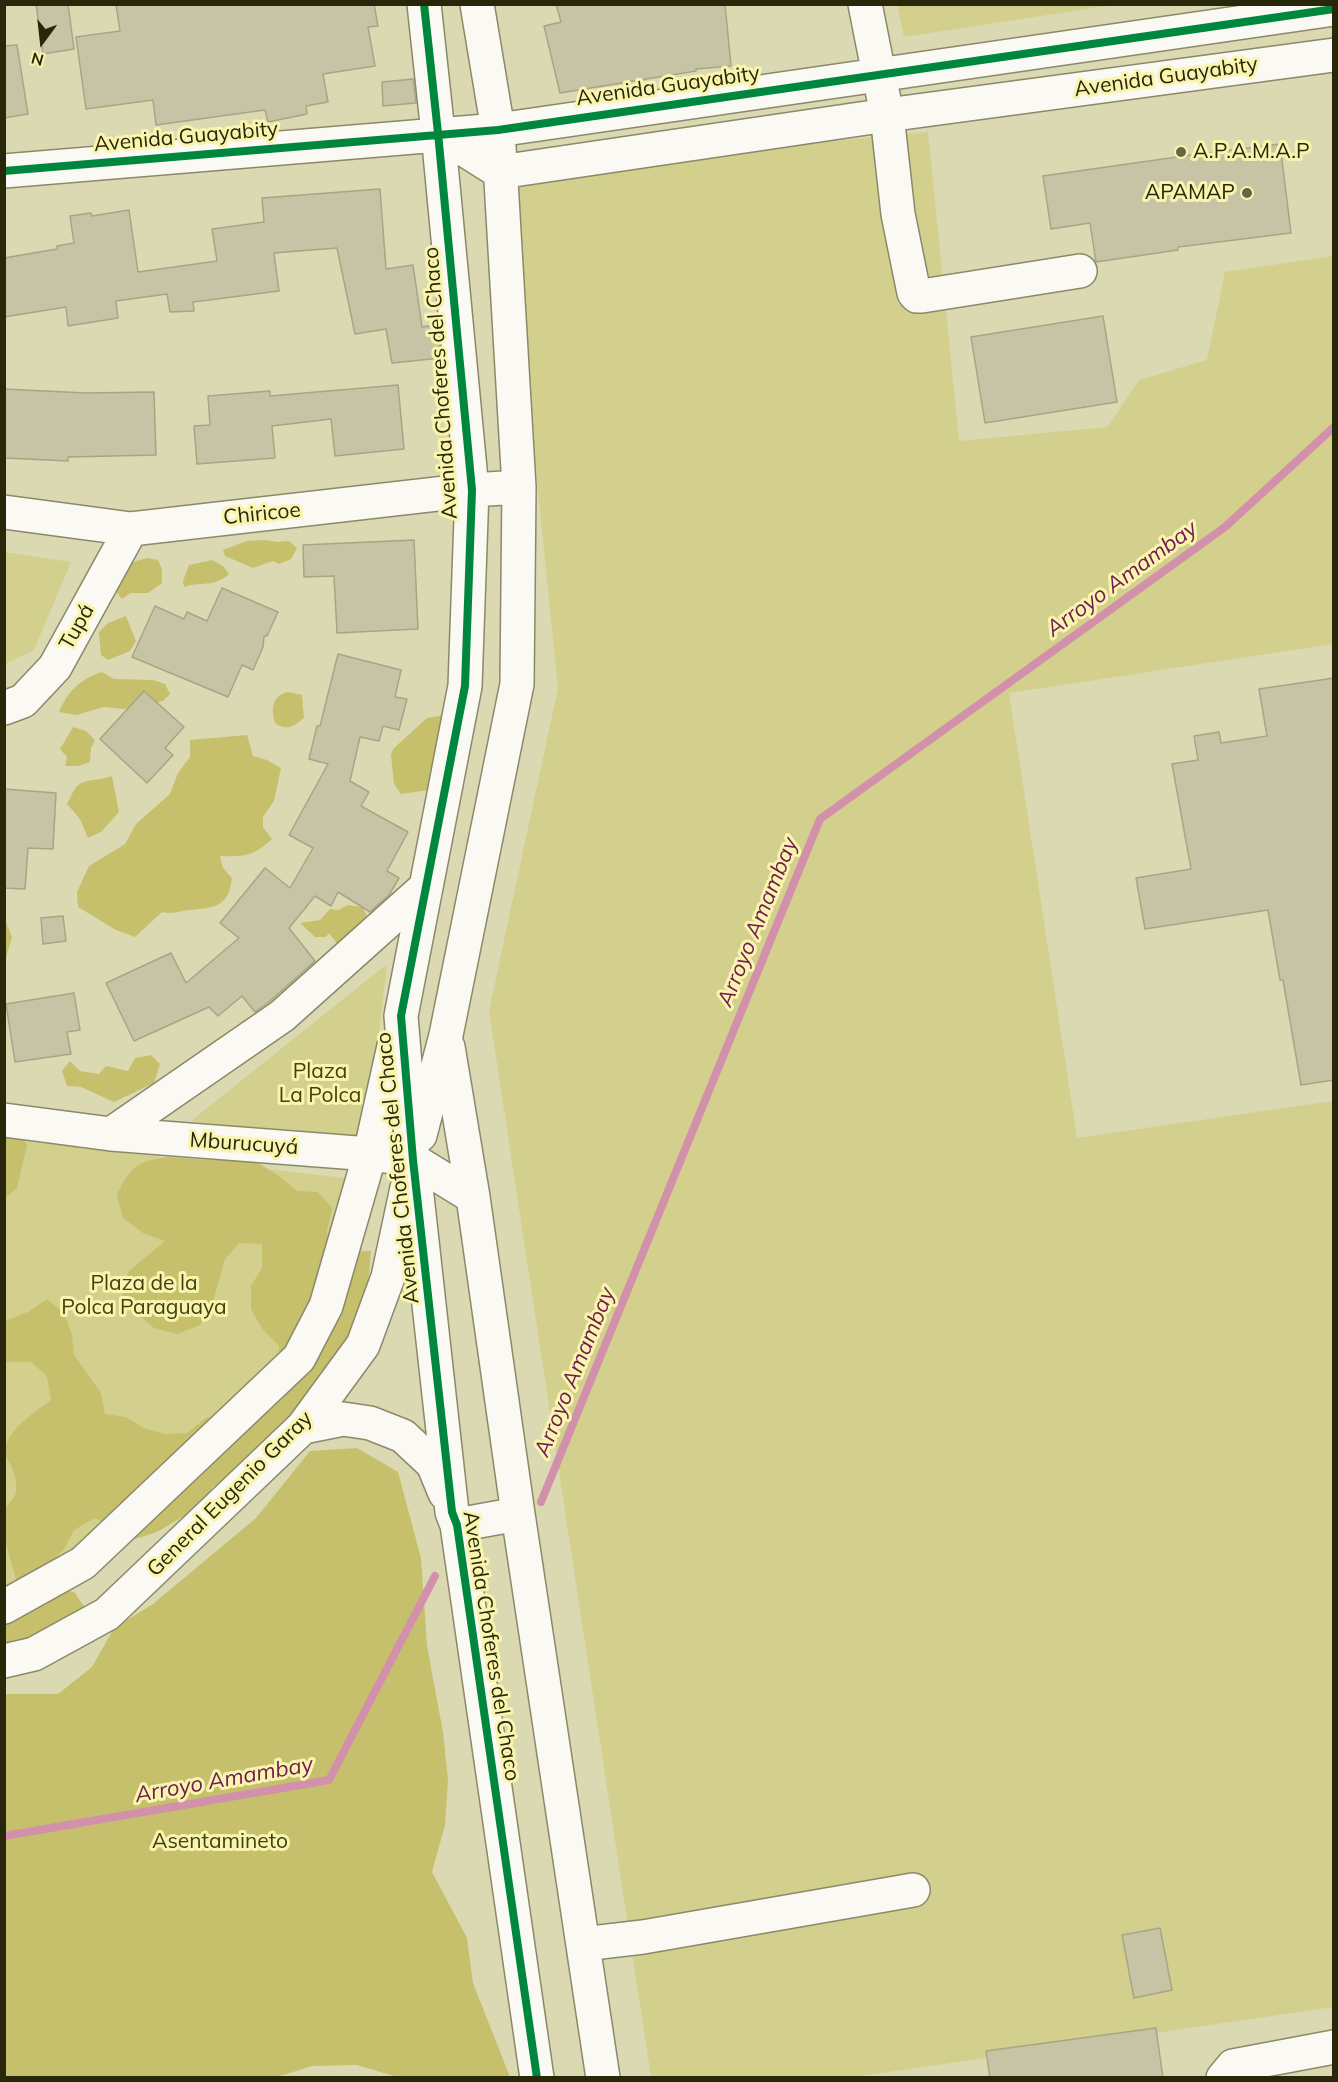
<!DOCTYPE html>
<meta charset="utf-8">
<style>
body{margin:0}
#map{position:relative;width:1338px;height:2082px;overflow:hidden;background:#dbd9b2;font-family:Mulish,sans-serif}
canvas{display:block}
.frame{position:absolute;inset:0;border:6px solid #29270a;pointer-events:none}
.north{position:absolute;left:12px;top:12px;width:60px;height:60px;-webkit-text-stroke:4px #f9f5ae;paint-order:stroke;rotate:195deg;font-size:16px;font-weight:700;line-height:24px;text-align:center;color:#29270a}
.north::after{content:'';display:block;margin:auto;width:21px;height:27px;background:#29270a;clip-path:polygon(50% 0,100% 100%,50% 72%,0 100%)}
</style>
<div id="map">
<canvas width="1338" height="2082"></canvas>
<div class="frame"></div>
<div class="north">N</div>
</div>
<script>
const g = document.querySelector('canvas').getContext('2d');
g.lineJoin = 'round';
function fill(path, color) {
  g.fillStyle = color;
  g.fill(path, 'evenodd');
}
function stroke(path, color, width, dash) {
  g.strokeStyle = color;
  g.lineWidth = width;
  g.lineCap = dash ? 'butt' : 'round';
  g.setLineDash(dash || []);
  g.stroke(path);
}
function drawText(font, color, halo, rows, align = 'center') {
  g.font = font + ' Mulish,sans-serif';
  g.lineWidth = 6;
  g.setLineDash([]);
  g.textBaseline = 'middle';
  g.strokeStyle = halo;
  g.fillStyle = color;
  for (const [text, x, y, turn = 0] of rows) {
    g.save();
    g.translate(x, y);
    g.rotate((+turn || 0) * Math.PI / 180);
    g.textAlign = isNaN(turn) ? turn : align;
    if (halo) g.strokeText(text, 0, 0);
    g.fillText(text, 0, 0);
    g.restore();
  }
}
const green = new Path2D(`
 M897 4H1113V5L904 37Z
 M928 132 959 441 1108 427 1139 380 1207 360 1225 272 1333 256V644L1009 693 1077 1138 1333 1101V2007L854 2077H651L489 1011 558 688 506 173Z
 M5 552 71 562 34 650 5 664Z
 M387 964 366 1142 191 1121Z
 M5 1139 345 1178 307 1334 33 1590 5 1597Z`);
const forest = new Path2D(`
 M265 540 277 542 289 541 297 548 291 559 279 564 273 561 253 568 225 556 223 550 247 541Z
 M147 558 158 560 162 569V583L148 593H131L122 599 113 588 124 569 131 566 133 562Z
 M212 560 223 566 229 574C214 588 200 581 184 587L183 581 189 565Z
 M126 616 136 641 130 651 108 660 101 655 99 632 108 623Z
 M102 672 114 679 153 680 165 684 170 694 163 701 124 709 104 707 76 715 59 712C68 691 80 679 102 672Z
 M288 692 302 695 304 718C294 726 288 731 276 724 270 711 272 695 288 692Z
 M445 715 429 790 401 794 394 784 391 755 393 749 427 718Z
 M73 727 86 731 95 740 91 748 90 762 79 766H65L67 757 60 749Z
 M247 735 253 756 267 760 281 768 274 801 263 817V827L272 839C254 856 244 857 220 856L223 868 232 878C229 907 214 908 189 910 179 911 173 915 162 912L135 937 116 930 78 907 77 892 89 866 125 844 136 824 170 794 178 773 190 757V740Z
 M112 776 119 812 101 832 88 838 80 819 67 804C70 799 73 790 77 786 86 778 101 781 112 776Z
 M348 905 362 907 366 914 368 924 339 946 329 933 326 937H315L300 923 320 920 330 909 338 910Z
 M5 920 12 937 5 961Z
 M151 1055 160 1064 154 1083 114 1102 81 1087 67 1086 62 1071 70 1061 80 1071 99 1074 106 1066 128 1071 135 1058Z
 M5 1116 16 1126 27 1145 17 1188 5 1198Z
 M167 1157 211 1160 238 1158 260 1164 279 1176 297 1191 318 1192 332 1208 327 1231V1252L371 1251 367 1296 339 1359 320 1372 311 1392 298 1412 250 1461 213 1487 199 1507 157 1532 135 1539 95 1518 74 1530 64 1549 48 1565 17 1583C12 1561 0 1535 5 1511 6 1504 15 1499 16 1492 18 1479 12 1467 6 1456 0 1434 36 1411 51 1400L47 1376 31 1362H5V1321L28 1312 47 1299 63 1312 72 1334 74 1355 101 1393 105 1414 126 1417 144 1428 165 1434 187 1433 206 1418 251 1408 279 1370V1346L263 1330 251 1309V1286L262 1268V1244L239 1243 225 1259 212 1305 200 1325 177 1334 154 1328 134 1311 121 1292 129 1271 165 1241 143 1233 123 1218 117 1195C130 1167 136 1162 167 1157Z
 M357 1448 398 1472 421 1558 427 1646 443 1732 448 1780 445 1825 432 1872 467 1938 473 1983 510 2077H397L357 2065 312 2066 274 2078H5V1694H58L92 1667 114 1628 153 1604 256 1518 310 1451Z
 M53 1584 75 1593 87 1611 5 1650 4 1607Z`);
const stream = new Path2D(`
 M541 1502 820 819 1225 527 1334 427
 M4 1836 329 1780 435 1576`);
const building = new Path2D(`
 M36 4H68L74 49 43 54Z
 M116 4H374L378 26 368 27 375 66 323 74 328 102 306 106 307 114 268 122 265 110 156 125 153 100 86 109 76 37 120 31Z
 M556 4H725L731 66 696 69V71L560 93 544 26 561 22Z
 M17 45 28 114 4 118V46Z
 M413 79 416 103 383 106 382 82Z
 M1280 144 1291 233 1178 247V250L1096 262 1090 223 1051 229 1043 176 1184 156Z
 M380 189 386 269 413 265 422 327 437 325 441 358 392 363 386 329 355 334 337 248 274 253 279 291 193 302 194 311 170 312 167 294 116 301 118 318 68 326 66 307 4 317V258L57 249V246L74 243 70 216 91 213 92 216 129 210 138 272 217 261 212 229 264 222 262 198Z
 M1103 316 1117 402 985 423 971 337Z
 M398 385 404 449 335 456 331 419 272 426 275 458 197 464 194 426 210 425 208 396 270 391V396Z
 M4 389 86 393 154 392 156 455 68 457V461L4 458Z
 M414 540 418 629 337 633 334 576 304 577 303 545Z
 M222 588 278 612 267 636H264L263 647 253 670 242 665 228 697 132 657 155 606 184 619 187 612 207 621Z
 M338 654 401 670 395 697 407 699 399 730 383 726 379 741 360 737 350 781 369 792 361 806 408 832 387 871 399 878 389 895 370 912 338 892 331 906 315 896 289 928 315 961 270 1001 255 1012 242 996 218 1016 209 1007 134 1041 106 983 171 953 186 983 239 938 220 923 265 868 290 888 313 848 289 835 328 764 309 759 317 726H320Z
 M1334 678V1080L1301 1085 1283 980H1280L1268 910 1145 929 1136 878 1191 869 1172 764 1198 760 1194 736 1219 732 1221 743 1267 736 1259 689Z
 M144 691 184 727 165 748 173 755 147 783 100 739Z
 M4 789 56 793 53 849 28 848 25 889 4 888Z
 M63 916 66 941 43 944 41 918Z
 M74 993 80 1030 67 1032 71 1054 15 1062 6 1004Z
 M1160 1928 1172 1990 1134 1998 1122 1935Z
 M1156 2028 1163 2078H990L986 2051Z`);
const minor = new Path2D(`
 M424 4 438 133 472 490 465 686 401 1016 413 1160 452 1512 457 1525 537 2078
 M865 4 887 115 898 214 914 293 917 296H922L1080 271
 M438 133 500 172 887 115 1334 55
 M4 171 498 130 1334 9
 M4 512 131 529 472 490 519 487
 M4 708 23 701 55 667 131 529
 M448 1047 473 1197 518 1514 603 2078
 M4 1120 111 1134 370 1154 413 1160 473 1197
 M111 1134 282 1016 426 887
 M420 1135 446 1035 517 684 519 487 498 130 477 4
 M303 1427 343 1419 370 1423 403 1436 433 1464 445 1493
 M457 1525 518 1514
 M4 1607 83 1563 299 1358 326 1306 370 1154 394 1046
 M4 1661 34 1654 107 1614 303 1427 363 1345 388 1277 407 1188
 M583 1944 643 1937 913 1890
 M1223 2078 1233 2066 1334 2047`);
const cycleway = new Path2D(`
 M424 4 438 133 472 490 465 686 401 1016 413 1160 452 1512 457 1525 537 2078
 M4 171 498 130 1334 9`);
const markers = [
 [1181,152,6,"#676545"],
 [1247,193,6,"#676545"]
];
const streetNames = [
 ["Avenida Guayabity",1166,77,-8],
 ["Avenida Guayabity",668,86,-8],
 ["Avenida Guayabity",186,137,-5],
 ["Avenida Choferes del Chaco",441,383,-94],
 ["Chiricoe",262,514,-6],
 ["Tupá",77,627,-61],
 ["Mburucuyá",244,1144,4],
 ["Avenida Choferes del Chaco",398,1168,-96],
 ["General Eugenio Garay",230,1494,-45],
 ["Avenida Choferes del Chaco",491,1646,81]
];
const poiNames = [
 ["A.P.A.M.A.P",1193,152],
 ["APAMAP",1235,193,"right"]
];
const parkNames = [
 ["Plaza",320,1072],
 ["La Polca",320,1096],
 ["Plaza de la",144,1284],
 ["Polca Paraguaya",144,1308],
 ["Asentamineto",220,1842]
];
const waterNames = [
 ["Arroyo Amambay",1122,579,-36],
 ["Arroyo Amambay",758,922,-68],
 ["Arroyo Amambay",575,1372,-68],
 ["Arroyo Amambay",224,1780,-10]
];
fill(green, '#d3cf8c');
fill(forest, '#c6c06c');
stroke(stream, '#d390ab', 8);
fill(building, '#c6c4a5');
stroke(building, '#a7a586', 1.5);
stroke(minor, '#8b8969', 36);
stroke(minor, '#faf9f3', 33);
stroke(cycleway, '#00873e', 8);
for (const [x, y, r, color] of markers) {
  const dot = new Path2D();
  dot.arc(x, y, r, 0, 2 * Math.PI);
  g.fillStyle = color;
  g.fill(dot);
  stroke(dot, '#f9f5ae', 2);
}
drawText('21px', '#29270a', '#f9f5ae', streetNames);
drawText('21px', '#29270a', '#f9f5ae', poiNames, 'left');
drawText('21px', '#444110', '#f9f5ae', parkNames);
drawText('italic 22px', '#711b53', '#f9f5ae', waterNames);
</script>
